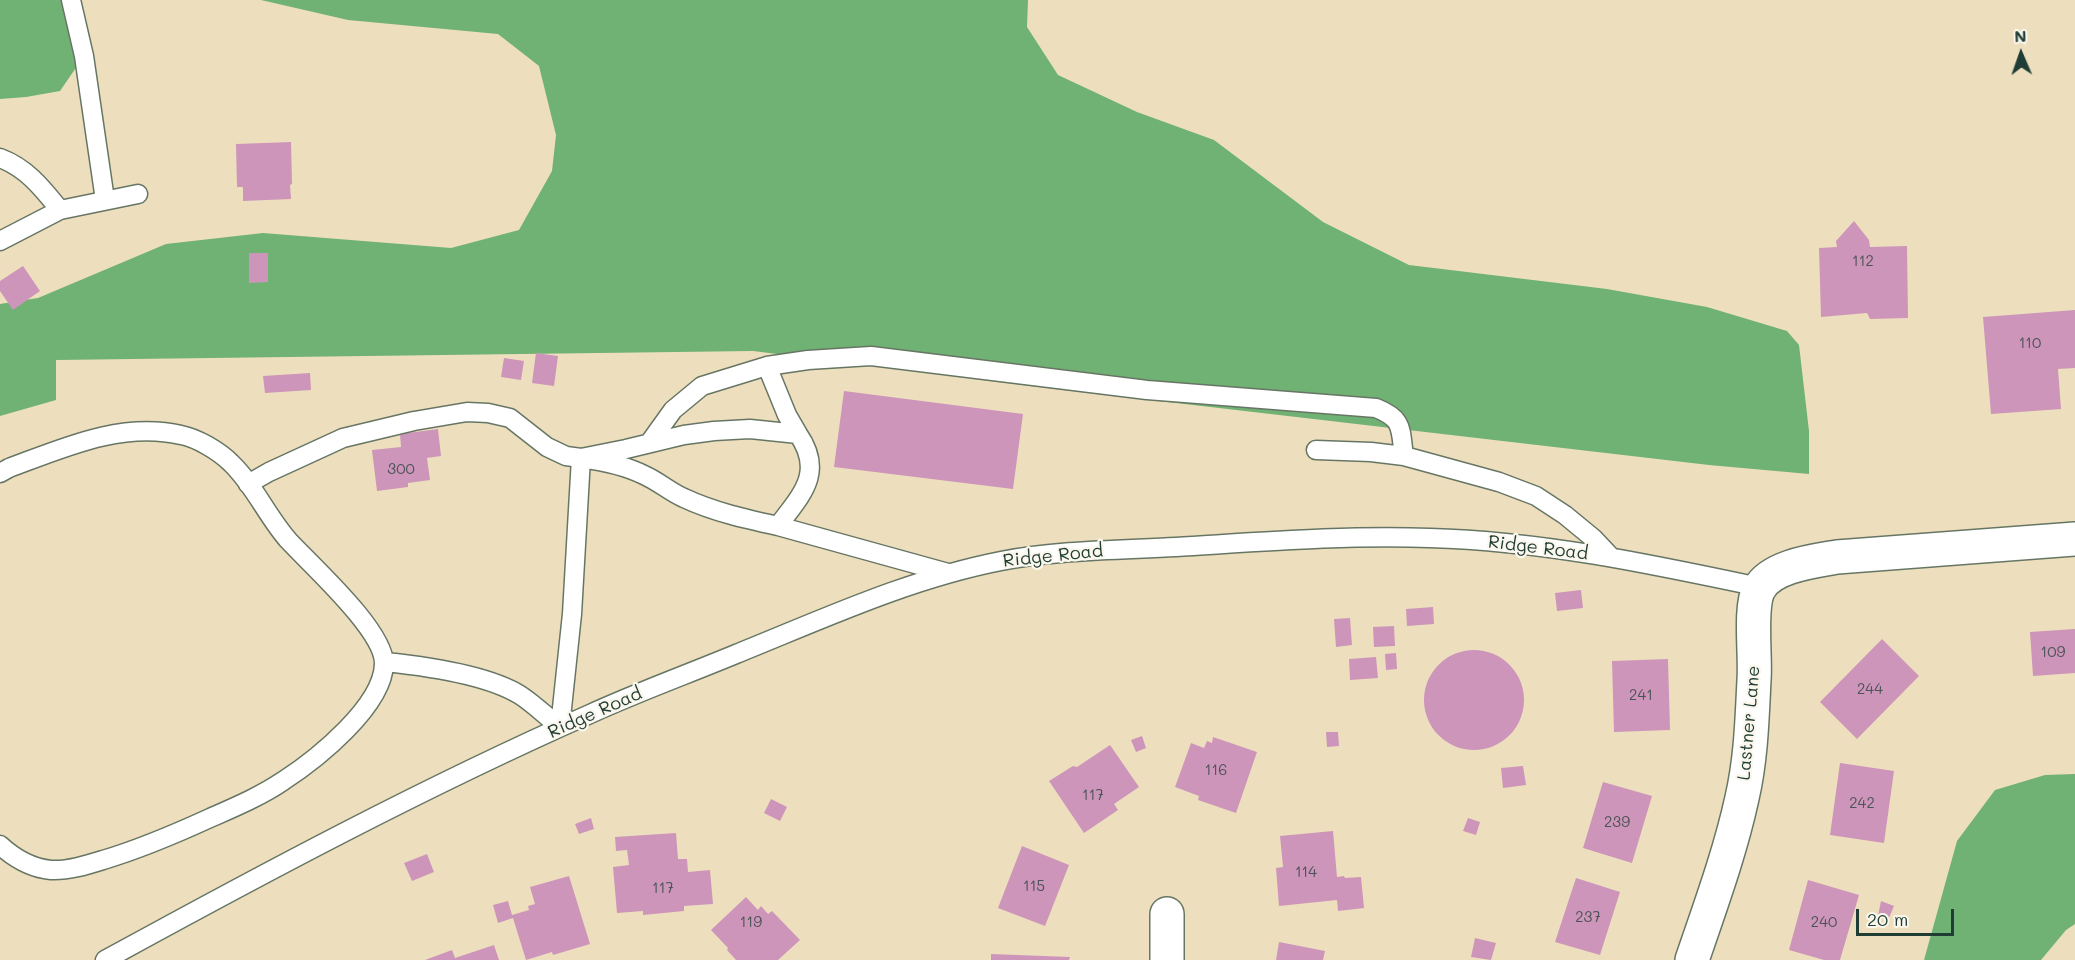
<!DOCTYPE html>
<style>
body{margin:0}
#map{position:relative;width:2075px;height:960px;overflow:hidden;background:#eddfbd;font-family:Mali,sans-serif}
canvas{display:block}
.north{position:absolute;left:1991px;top:24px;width:60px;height:60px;-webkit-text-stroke:4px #fbf7ec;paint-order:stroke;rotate:358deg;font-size:16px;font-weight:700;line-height:24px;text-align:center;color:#1f3d34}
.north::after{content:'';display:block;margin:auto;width:21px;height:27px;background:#1f3d34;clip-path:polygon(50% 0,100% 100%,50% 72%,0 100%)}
.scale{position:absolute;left:1856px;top:909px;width:98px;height:27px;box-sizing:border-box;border:3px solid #1f3d34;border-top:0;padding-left:8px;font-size:18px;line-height:21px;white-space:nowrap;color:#1f3d34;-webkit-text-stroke:4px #fbf7ec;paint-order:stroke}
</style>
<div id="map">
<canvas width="2075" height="960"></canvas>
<div class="north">N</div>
<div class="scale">20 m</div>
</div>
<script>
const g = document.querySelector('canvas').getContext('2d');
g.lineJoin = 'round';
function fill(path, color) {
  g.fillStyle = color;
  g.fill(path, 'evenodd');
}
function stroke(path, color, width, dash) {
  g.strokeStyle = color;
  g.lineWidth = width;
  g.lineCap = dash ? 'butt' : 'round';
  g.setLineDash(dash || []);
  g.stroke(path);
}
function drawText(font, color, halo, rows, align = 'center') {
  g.font = font + ' Mali,sans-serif';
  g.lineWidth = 4.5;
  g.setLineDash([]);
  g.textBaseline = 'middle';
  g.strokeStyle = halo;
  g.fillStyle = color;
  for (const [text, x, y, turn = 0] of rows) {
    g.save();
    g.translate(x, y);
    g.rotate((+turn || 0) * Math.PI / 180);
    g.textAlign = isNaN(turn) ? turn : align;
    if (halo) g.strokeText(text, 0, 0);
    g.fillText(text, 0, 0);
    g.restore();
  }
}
const forest = new Path2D(`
 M0 0H71L84 56 60 91 26 97 0 99Z
 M261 0H1028L1027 27 1058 75 1137 112 1214 140 1323 222 1409 265 1607 289 1707 307 1787 331 1799 345 1809 431V474L1709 465 1047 388 753 351 56 360V400L0 416V304L38 298 166 244 263 233 451 248 519 230 552 171 556 135 539 66 498 34 348 20Z
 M2075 774V924L2066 930 2041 960H1924L1957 841 1995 790 2045 775Z`);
const building = new Path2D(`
 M291 142 292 184 290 185 291 199 243 201V187H237L236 144Z
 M1854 221 1869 240 1870 247 1907 246 1908 318 1870 319 1867 313 1821 317 1819 248 1837 247 1836 241Z
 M249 253H268V282L249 283Z
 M23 266 40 291 13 310 0 291V281Z
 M2075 310V368L2058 369 2061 409 1991 414 1983 317Z
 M536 353 558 356 554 386 532 383Z
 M504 358 524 361 521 380 501 377Z
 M310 373 311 390 265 393 263 376Z
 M844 391 1023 414 1013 489 834 467Z
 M438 429 441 456 427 458 430 480 408 483V487L377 491 372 450 401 447 400 434Z
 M1581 590 1583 608 1557 611 1555 593Z
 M1433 607 1434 624 1407 626 1406 609Z
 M1350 618 1352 645 1336 647 1334 619Z
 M1394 626 1395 646 1374 647 1373 627Z
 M2075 629V673L2033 676 2030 632Z
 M1882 639 1919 676 1857 739 1820 702Z
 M1424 700a50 50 0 1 1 100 0a50 50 0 1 1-100 0Z
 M1396 653 1397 669 1386 670 1385 654Z
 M1376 657 1378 678 1350 680 1349 659Z
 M1668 659 1670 730 1614 732 1612 661Z
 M1326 732H1338L1339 746 1327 747Z
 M1142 736 1146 748 1136 752 1131 740Z
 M1213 737 1257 752 1236 813 1198 800 1199 796 1175 787 1191 743 1204 748 1207 741 1212 743Z
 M1110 745 1139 787 1114 804 1118 810 1084 833 1049 781 1073 766 1077 767Z
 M1840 763 1894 771 1884 843 1830 835Z
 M1523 766 1526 785 1503 788 1501 768Z
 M1603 782 1652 796 1632 863 1583 848Z
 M771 799 787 807 780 821 764 813Z
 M591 818 594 829 579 834 575 824Z
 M1468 818 1480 822 1476 835 1463 831Z
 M1333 831 1337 877 1344 876 1345 878 1361 877 1364 908 1338 911 1337 900 1279 906 1276 868 1283 867 1280 836Z
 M676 833 678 859H687L688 872 710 870 713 904 684 906V911L643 915V911L617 913 613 867 629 865 627 850 616 851 615 837Z
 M1022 846 1069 865 1045 926 998 908Z
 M427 854 434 872 412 881 404 863Z
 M569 876 590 944 553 955 552 952 526 960 513 918 498 923 493 905 508 901 512 915 529 910 528 906 535 904 530 887Z
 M1576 878 1620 892 1600 955 1555 942Z
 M1808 880 1859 895 1840 960H1824L1789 950Z
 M746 897 758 910 761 906 768 914 772 911 800 940 778 960H736L727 950 728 948 711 930Z
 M1881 901 1894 906 1888 920 1878 916Z
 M1475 938 1496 943 1491 960 1471 957Z
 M1279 942 1325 951 1323 960H1276Z
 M494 945 499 960H425L452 950 455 958Z
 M991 954 1070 957 1069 960H991Z`);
const service = new Path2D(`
 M71 0 84 56 105 200
 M0 158C27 168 43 189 60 210
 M0 241 60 210 138 194
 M767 366 787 415 798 434
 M650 442 673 410 702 386 767 366 808 360 871 356 1147 390 1376 408C1404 419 1400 429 1404 456
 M1316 450 1371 452 1404 456 1499 482 1536 496 1565 515 1593 538 1610 556
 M0 473 9 468C63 448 122 421 181 435 197 438 219 451 231 463 254 485 267 516 288 540 311 565 385 631 384 664 383 706 317 759 283 781 261 796 235 807 210 818 175 834 140 849 103 860 87 865 68 871 51 870 32 868 14 858 0 845
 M248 484 269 472 343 438 414 421 467 412 488 413 510 418 547 447 566 456 581 458 626 449 684 435 714 431 750 429 798 434C825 473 801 495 778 526 746 519 714 512 684 498 670 492 658 481 644 475 624 465 603 461 581 458L572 614 560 727C547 717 534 704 520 695 486 674 424 666 385 662
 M778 526 948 573
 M105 960C264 873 425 787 590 714 638 692 688 674 736 654 823 619 909 579 1001 561 1058 550 1118 550 1176 547 1260 542 1345 535 1430 538 1542 541 1650 564 1759 587`);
const minor = new Path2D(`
 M1167 914V960`);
const tertiary = new Path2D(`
 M1692 960C1710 907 1730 853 1742 798 1751 759 1752 720 1754 680 1756 657 1749 607 1759 589 1771 566 1814 561 1837 557L2075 539`);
const numberNames = [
 ["112",1863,261],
 ["110",2030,343],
 ["300",401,469],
 ["109",2053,652],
 ["244",1870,689],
 ["241",1641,695],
 ["116",1216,770],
 ["117",1093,795],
 ["242",1862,803],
 ["239",1617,822],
 ["114",1306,872],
 ["115",1034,886],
 ["117",663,888],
 ["237",1588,917],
 ["119",751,922],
 ["240",1824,922]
];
const streetNames = [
 ["Ridge Road",1538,548,7],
 ["Ridge Road",1053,556,-6],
 ["Ridge Road",595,713,-24],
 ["Lastner Lane",1749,723,-85]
];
fill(forest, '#70b174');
fill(building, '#cd95ba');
stroke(service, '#677664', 21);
stroke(minor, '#677664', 36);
stroke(tertiary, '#677664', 36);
stroke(service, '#fff', 18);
stroke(minor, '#fff', 33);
stroke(tertiary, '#fff', 33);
drawText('15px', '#4a5356', null, numberNames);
drawText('18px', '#1f3d34', '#fbf7ec', streetNames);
</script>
